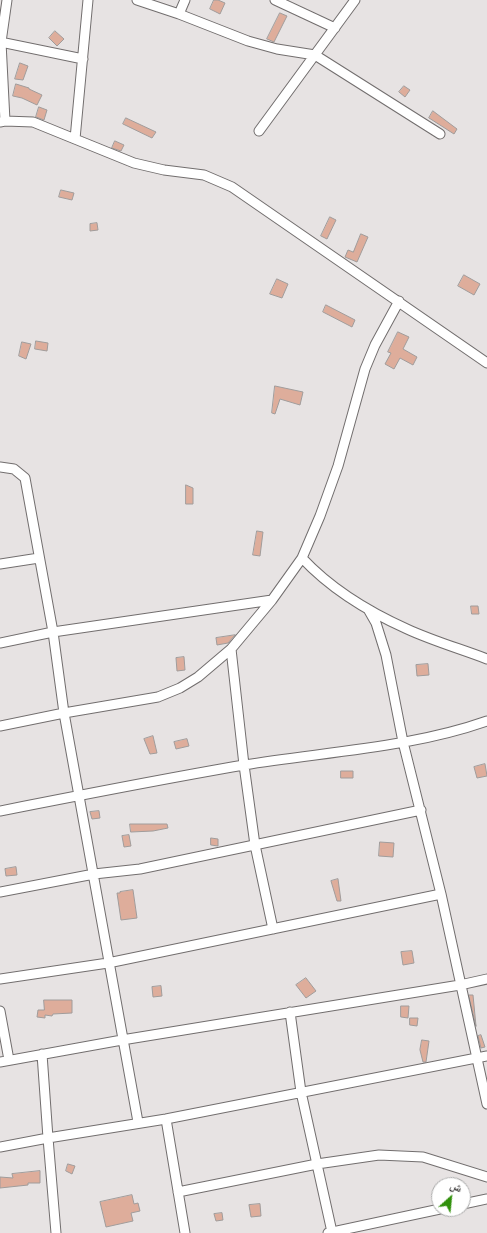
<!DOCTYPE html>
<meta charset="utf-8">
<style>
body{margin:0}
#map{position:relative;width:487px;height:1233px;overflow:hidden;background:#e7e3e3;font-family:"Source Sans 3","Noto Naskh Arabic",sans-serif}
canvas{display:block}
.north{position:absolute;left:431px;top:1177px;width:40px;height:40px;box-sizing:border-box;background:#fff;border:1px solid #adadad;border-radius:50%;rotate:27deg;font-size:11px;font-weight:700;line-height:16px;text-align:center;color:#333131}
.north::after{content:'';display:block;margin:auto;width:14px;height:18px;background:#30900a;clip-path:polygon(50% 0,100% 100%,50% 72%,0 100%)}
</style>
<div id="map">
<canvas width="487" height="1233"></canvas>
<div class="north">ش</div>
</div>
<script>
const g = document.querySelector('canvas').getContext('2d');
g.lineJoin = 'round';
function fill(path, color) {
  g.fillStyle = color;
  g.fill(path, 'evenodd');
}
function stroke(path, color, width, dash) {
  g.strokeStyle = color;
  g.lineWidth = width;
  g.lineCap = dash ? 'butt' : 'round';
  g.setLineDash(dash || []);
  g.stroke(path);
}
const building = new Path2D(`
 M214 0H218L225 3 220 14 210 9Z
 M280 13 287 16 274 42 267 39Z
 M55 31 64 39 57 46 49 38Z
 M20 63 28 66 23 80 15 79Z
 M16 84 29 88V89L42 95 37 105 22 98 13 96Z
 M404 86 410 90 405 97 399 92Z
 M39 107 47 110 44 120 36 117Z
 M433 111 457 129 454 134 429 118Z
 M126 118 156 132 152 138 123 124Z
 M115 141 124 145 121 151 112 148Z
 M61 190 74 193 72 200 59 197Z
 M330 217 336 220 327 239 321 236Z
 M97 223 98 230 90 231V224Z
 M361 234 368 237 357 262 345 257 348 250 353 252Z
 M464 275 480 284 474 295 458 286Z
 M277 279 288 284 282 298 270 294Z
 M326 305 355 320 352 327 323 312Z
 M398 332 409 337 403 349 417 357 413 365 400 358 394 369 385 364 391 353 388 352Z
 M36 341 48 343 47 351 35 349Z
 M22 342 31 344 26 359 19 356Z
 M275 386 303 392 300 405 280 399 275 414 272 413Z
 M186 485 193 488V504H186Z
 M257 531 263 532 260 556 253 555Z
 M471 606H478L479 614H472Z
 M235 635 228 643 217 645 216 638Z
 M184 657 185 670 177 671 176 658Z
 M428 664 429 675 417 676 416 665Z
 M153 736 157 753 150 754 144 739Z
 M187 739 189 746 176 749 174 742Z
 M485 764 487 776 477 778 474 767Z
 M341 771H353V778H341Z
 M99 811 100 818 92 819 90 812Z
 M130 824H167L168 828 153 831 131 832Z
 M129 835 131 846 124 847 122 836Z
 M211 838 218 839V846L211 845Z
 M380 842 394 843 393 857 379 856Z
 M16 867 17 875 6 876 5 869Z
 M338 879 341 901H337L331 881Z
 M133 890 137 918 121 920 117 893H120V892Z
 M412 951 414 963 403 965 401 952Z
 M306 978 316 991 306 998 296 985Z
 M161 986 162 996 153 997 152 987Z
 M469 995H473L476 1026Z
 M44 1000H72V1013L53 1014 52 1016 45 1015V1018L37 1017 38 1010H44Z
 M401 1006H409L408 1018 401 1017Z
 M410 1018H418L417 1026 410 1025Z
 M481 1035 485 1047 481 1048 478 1036Z
 M422 1040 429 1041 426 1062H423L420 1050Z
 M68 1164 75 1166 72 1174 66 1171Z
 M40 1171V1183H28V1185L0 1188V1177L13 1178 12 1174Z
 M132 1195 134 1204 138 1203 140 1211 131 1213 133 1221 106 1227 100 1202Z
 M260 1204 261 1216 251 1217 249 1205Z
 M222 1213 223 1220 216 1221 214 1214Z`);
const minor = new Path2D(`
 M137 0 179 14 248 41 277 49 315 55 440 134
 M275 0 335 28
 M179 14 185 0
 M0 42 83 59
 M5 121 1 42 7 0
 M0 122 5 121 33 122 134 163 164 170 204 175 232 187 487 363
 M259 131 355 0
 M75 139 88 0
 M0 467 14 469 25 478 53 632 64 713 138 1122
 M302 558C331 589 369 612 407 629 433 641 461 649 487 659
 M0 564 39 558
 M368 609 376 623 386 655 403 742 441 894 487 1104
 M0 643 53 632 272 600
 M231 649 244 765 255 845 273 929
 M0 726 64 713 158 697 180 688 198 677 231 649 272 600 302 558 320 516 338 466 365 369 375 345 399 301
 M0 811C81 795 162 779 244 765 323 752 411 748 487 721
 M0 892 94 874 140 869 421 810
 M0 979 108 963 441 894
 M0 1011 9 1060
 M290 1012 301 1092 332 1232
 M42 1054 48 1138 56 1233
 M0 1062 122 1040 460 985 487 979
 M166 1119 185 1233
 M0 1147 48 1138 166 1119 487 1056
 M178 1192 317 1164 379 1155 423 1157 487 1177
 M463 1204 487 1199
 M328 1233 440 1209`);
fill(building, '#dead9b');
stroke(building, '#a09c9b', 1);
stroke(minor, '#726e6e', 11);
stroke(minor, '#fff', 9);
</script>
